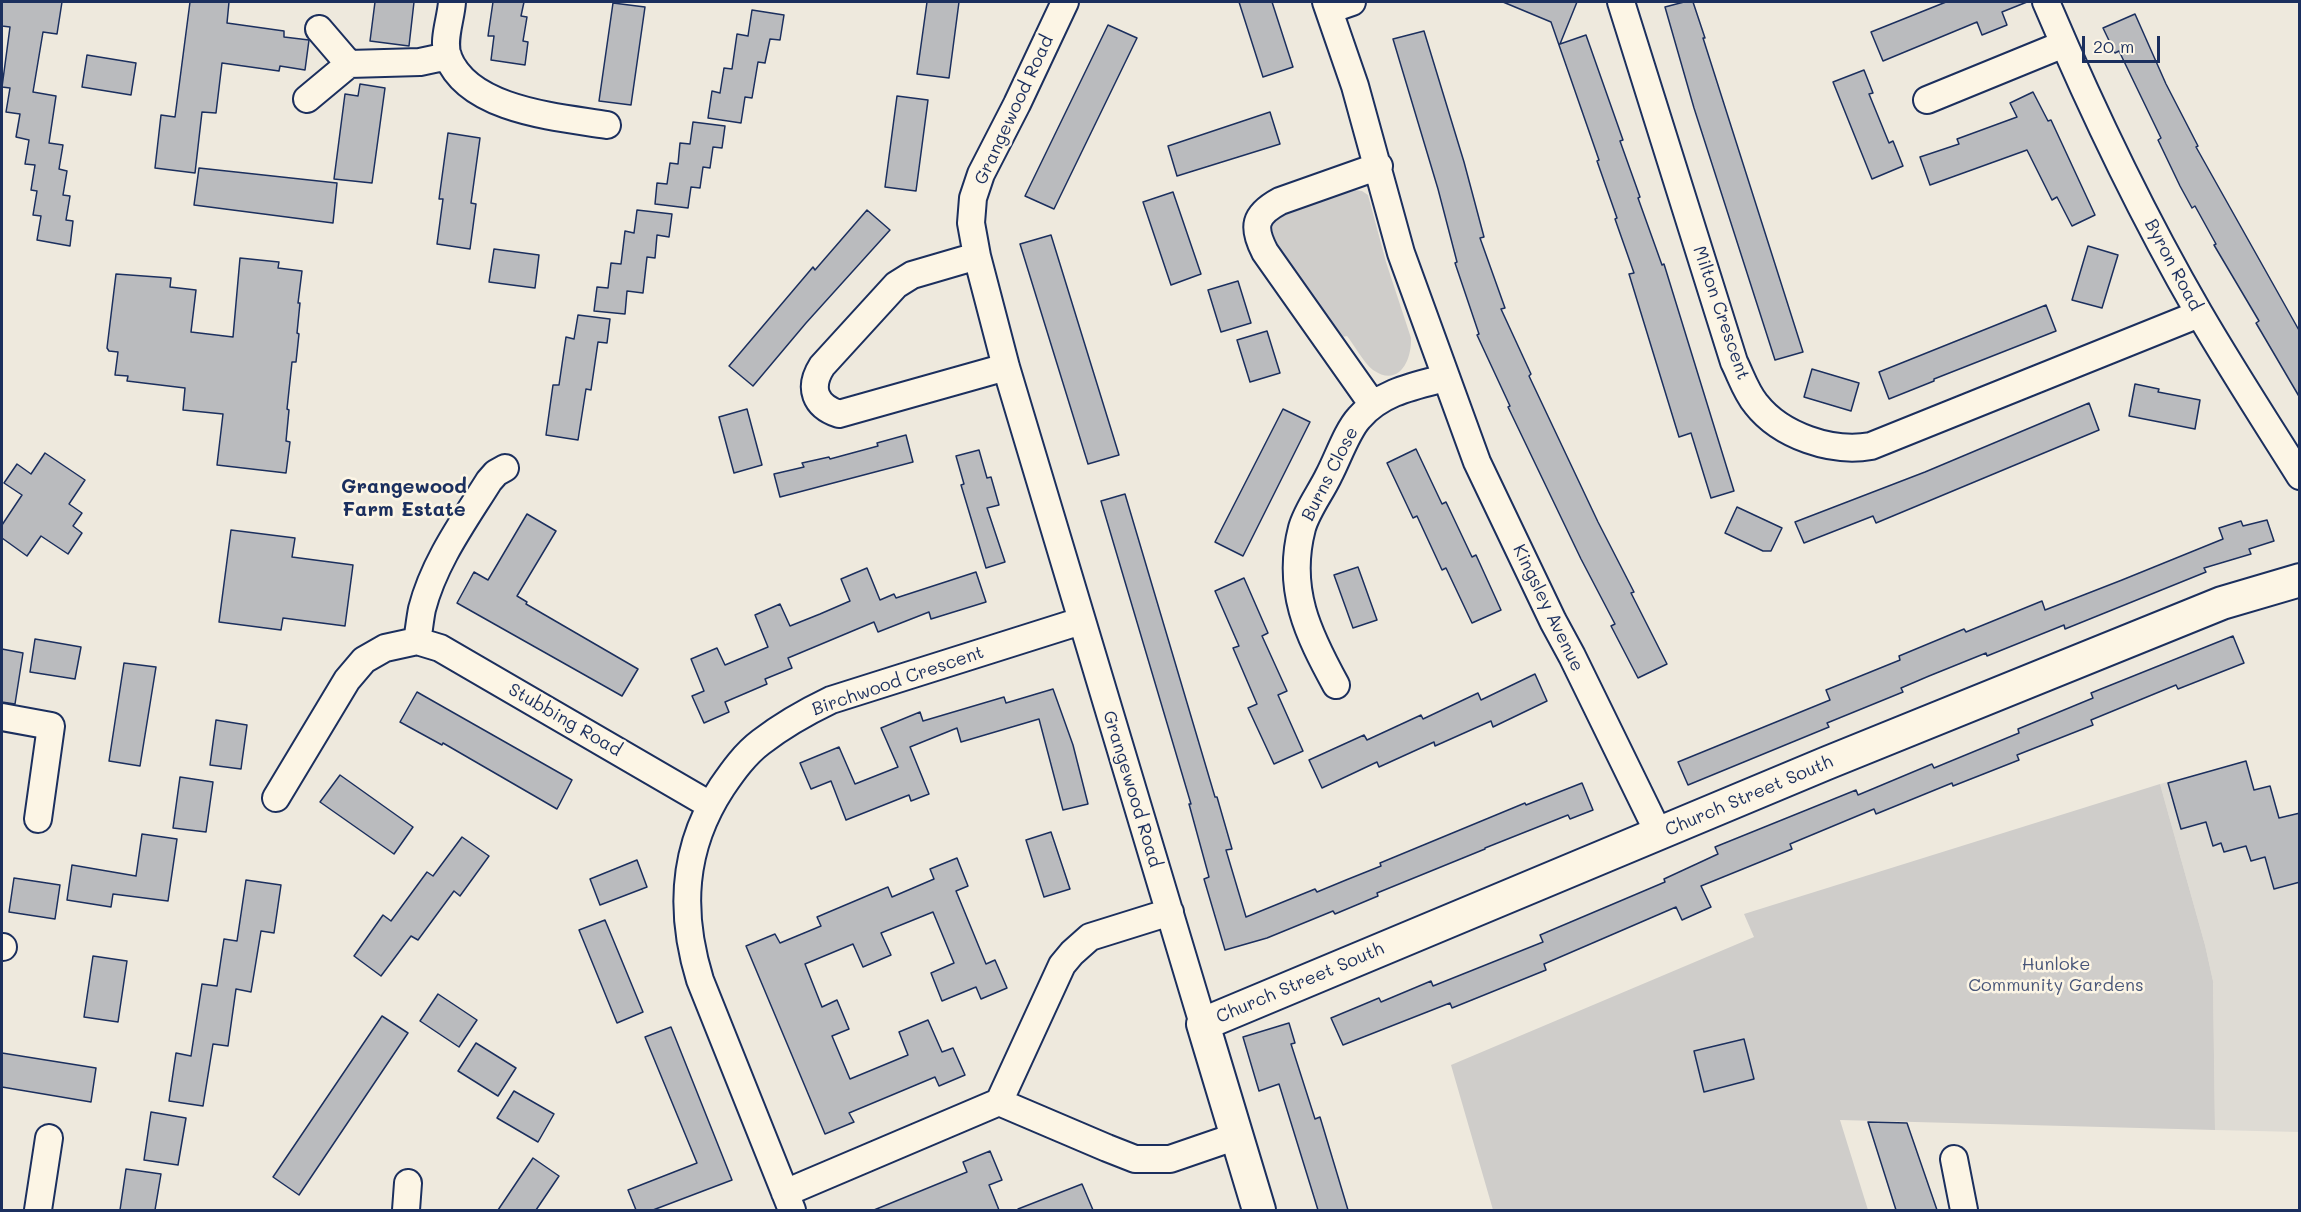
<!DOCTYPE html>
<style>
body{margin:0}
#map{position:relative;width:2301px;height:1212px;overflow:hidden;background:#eee9dd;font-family:Mali,sans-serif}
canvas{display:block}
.frame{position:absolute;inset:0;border:3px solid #1b2f5e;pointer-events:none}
.scale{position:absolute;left:2082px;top:36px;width:78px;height:27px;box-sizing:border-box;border:3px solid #1b2f5e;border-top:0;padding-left:8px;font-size:18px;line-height:21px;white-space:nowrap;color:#1b2f5e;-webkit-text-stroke:4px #fcf5e5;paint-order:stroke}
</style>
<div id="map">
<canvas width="2301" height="1212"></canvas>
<div class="frame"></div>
<div class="scale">20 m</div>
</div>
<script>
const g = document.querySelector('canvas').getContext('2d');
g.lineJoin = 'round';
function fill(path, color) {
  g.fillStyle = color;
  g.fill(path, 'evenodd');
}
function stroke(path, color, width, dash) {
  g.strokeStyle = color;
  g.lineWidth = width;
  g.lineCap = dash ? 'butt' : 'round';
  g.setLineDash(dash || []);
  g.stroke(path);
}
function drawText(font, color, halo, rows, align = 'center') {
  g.font = font + ' Mali,sans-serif';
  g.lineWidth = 5;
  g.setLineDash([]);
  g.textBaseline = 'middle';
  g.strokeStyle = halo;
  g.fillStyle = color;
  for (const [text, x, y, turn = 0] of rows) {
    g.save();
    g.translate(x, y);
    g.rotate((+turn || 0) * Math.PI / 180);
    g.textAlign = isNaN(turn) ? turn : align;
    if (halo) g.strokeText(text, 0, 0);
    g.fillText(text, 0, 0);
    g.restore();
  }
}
const built = new Path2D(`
 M2246 761 2254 790 2270 786 2276 807 2261 812 2264 823 2299 813V1132L2215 1130 2213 981 2205 945 2160 784Z`);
const green = new Path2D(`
 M1347 189 1362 191 1368 195 1386 262 1411 338C1412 360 1399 388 1373 370 1363 362 1355 346 1347 336L1338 338 1272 243C1271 229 1271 221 1282 211Z
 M2160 784 2205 945 2213 981 2215 1130 1840 1120 1868 1210H1493L1451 1065 1754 937 1744 914Z`);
const building = new Path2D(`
 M2 2H62L57 34 43 32 33 92 56 96 49 143 63 145 59 169 67 171 63 195 70 196 66 220 73 221 70 246 37 240 41 216 33 215 37 191 31 190 35 165 25 164 29 140 16 137 20 114 6 112 10 88 2 87 10 27 2 26Z
 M190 2H229L227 23 284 31V37L309 40 305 70 280 66 279 71 222 63 216 113 202 112 195 173 155 168 161 115 175 117Z
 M375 2H414L409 46 370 41Z
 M493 2H524L521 16 527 17 523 41 528 42 525 65 491 60 494 36H488Z
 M927 2H959L949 78 917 74Z
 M1239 2H1272L1293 67 1263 77Z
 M1503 2H1577L1560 44 1586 35 1623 140 1620 141 1640 197 1638 198 1662 265 1664 264 1734 491 1711 498 1691 433 1679 437 1629 274 1634 273 1615 219 1617 218 1597 161 1599 160 1551 22Z
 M1684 2H1693L1705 38H1703L1803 352 1775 360 1694 108 1665 7Z
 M1946 2H2027L2002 12 2007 25 1982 35 1977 22 1883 61 1871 32Z
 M613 3 645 7 631 105 599 101Z
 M752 10 784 15 780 40 770 39 765 63 758 62 752 98 745 97 741 123 708 118 712 91 720 93 724 68 732 69 737 34 748 36Z
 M2135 14 2166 84 2198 146 2196 147 2300 332V398L2256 323 2259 321 2214 245 2216 244 2195 206 2192 208 2180 186 2158 140 2161 138 2119 51 2115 53 2103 28Z
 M1108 25 1137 38 1054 209 1025 196Z
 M1424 31 1464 162 1484 237 1480 238 1505 308 1501 309 1531 374 1529 376 1598 522 1634 592 1631 593 1667 664 1638 678 1611 626 1615 624 1581 559 1508 407 1510 406 1477 335 1479 334 1455 263 1457 262 1438 189 1393 39Z
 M87 55 136 63 131 95 82 87Z
 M1864 70 1873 93 1869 94 1889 143 1893 141 1903 166 1872 179 1833 82Z
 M360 84 385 88 372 183 334 179 345 94 358 96Z
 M2033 92 2048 121 2051 120 2095 215 2072 226 2057 197 2052 200 2027 150 1930 185 1920 157 1959 144 1957 139 2017 117 2010 103Z
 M897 96 928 100 916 191 885 187Z
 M1270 112 1280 144 1177 176 1168 146Z
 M693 122 725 126 722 148 713 147 710 168 703 167 700 188 691 187 688 208 655 204 657 183 667 184 670 163 678 164 680 143 690 144Z
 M448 133 480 138 471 203 476 204 470 249 437 244 443 199H439Z
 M199 168 337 183 333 223 194 205Z
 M1173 192 1201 274 1171 285 1143 202Z
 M637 210 672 214 669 237 657 235 655 258 647 257 643 293 627 291 625 314 594 311 597 287 608 288 611 263 621 264 625 231 634 233Z
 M867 210 890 230 806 323 753 386 729 366 813 267 815 270Z
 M1051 235 1119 455 1088 464 1020 244Z
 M2088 246 2118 255 2102 308 2072 300Z
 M494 249 539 255 535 288 489 282Z
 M240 258 279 262 278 268 302 271 298 303H300L297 333 299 334 296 362H292L287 409 289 410 286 441 290 442 286 473 217 465 223 414 183 410 185 388 127 381 128 376 115 375 118 352 109 351 107 348 116 274 171 278 170 287 196 290 191 332 233 337Z
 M1238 281 1251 323 1221 332 1208 290Z
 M2046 305 2056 331 1934 379V381L1889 399 1879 372Z
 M578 315 610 319 607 343 598 342 591 390 586 389 578 440 546 435 553 385H559L566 337 574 339Z
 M1267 331 1280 373 1250 382 1237 340Z
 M1812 369 1859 383 1851 411 1804 397Z
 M2135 384 2159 389 2158 392 2200 400 2195 429 2129 416Z
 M2089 403 2099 430 1876 523 1873 516 1804 543 1795 522 1925 472Z
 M747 409 762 465 734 473 719 417Z
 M1283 409 1310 422 1243 556 1215 542Z
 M906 435 913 462 780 497 774 474 804 467 802 463 829 457 830 459 878 446 877 443Z
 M1416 449 1442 504 1446 502 1472 557 1476 555 1501 610 1472 623 1446 568 1442 570 1417 516 1413 518 1387 463Z
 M979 450 987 478 991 477 999 505 987 508 1005 562 986 568 961 485 964 484 956 456Z
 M45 453 85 480 69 504 82 513 73 526 82 533 68 554 41 536 27 556 2 538V525L22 495 4 483 17 464 31 474Z
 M1125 494 1215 797H1217L1232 849 1226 850 1246 917 1315 889 1317 892 1346 880 1381 866 1380 863 1525 803 1526 805 1582 783 1593 810 1570 819 1568 815 1485 848V849L1377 893 1378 896 1335 914 1333 911 1267 938 1225 950 1204 879 1209 877 1189 804H1191L1101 501Z
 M1737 507 1782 528 1771 551H1763L1725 533Z
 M527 514 556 531 517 596 527 602 526 604 638 669 622 696 457 603 474 572 488 580Z
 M2267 520 2274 541 2249 549 2251 554 2204 568 2206 572 2065 629 2064 625 1987 656 1986 653 1929 676 1901 688 1903 692 1827 723 1829 727 1688 785 1678 762 1830 700 1826 690 1900 660 1899 656 1964 629 1966 632 2042 601 2045 610 2122 580 2223 539 2219 528 2241 521 2243 526Z
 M231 530 295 538 292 557 353 565 345 626 283 618 281 630 219 622Z
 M1358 567 1377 620 1353 628 1334 575Z
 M867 568 880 600 894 594 896 598 976 572 986 602 931 619 929 612 878 632 874 622 788 658 792 668 765 679 767 684 725 702 729 712 704 723 692 696 704 691 691 659 717 648 725 665 768 647 755 615 780 604 790 626 820 614 850 601 841 579Z
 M1244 578 1268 633 1262 636 1287 691 1278 695 1303 751 1274 764 1248 708 1257 704 1233 648 1239 646 1215 591Z
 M2233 636 2244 663 2178 689 2176 685 2091 720 2093 725 2017 755 2019 760 1953 786 1952 783 1876 814 1874 809 1790 844 1792 849 1701 886 1711 907 1682 920 1676 907 1544 964 1546 970 1452 1008 1450 1003 1343 1045 1331 1018 1379 998 1381 1002 1431 981 1433 986 1543 942 1540 935 1665 882 1664 879 1718 854 1715 847 1856 790 1858 795 1932 764 1934 768 2019 733 2018 729 2093 698 2091 693Z
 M35 639 81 647 75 679 30 672Z
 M2 649 23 653 15 704 2 702Z
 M124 663 156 667 140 766 109 761Z
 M1535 674 1547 701 1493 727 1491 721 1435 746 1434 742 1379 767 1377 762 1322 788 1309 760 1364 735 1367 740 1421 715 1423 719 1478 693 1481 700Z
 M1053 689 1073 745 1088 804 1063 810 1039 719 961 742 957 728 910 747 929 794 911 801 909 795 846 820 831 781 811 789 800 763 839 747 855 784 898 767 881 728 920 712 923 721 1004 697 1006 703Z
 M417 692 572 780 557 809 443 743 442 745 400 722Z
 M216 720 247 725 241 769 210 765Z
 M2246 761 2254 790 2270 786 2279 818 2300 813V882L2274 889 2265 857 2251 861 2246 846 2224 852 2221 843 2213 846 2206 822 2181 829 2168 783Z
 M340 775 413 827 394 854 320 802Z
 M180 777 213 782 206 832 173 828Z
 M1051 832 1070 889 1044 897 1026 840Z
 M142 834 177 839 168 901 113 894 111 907 67 900 72 865 136 876Z
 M462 837 489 856 460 896 454 891 418 940 411 936 381 976 354 956 383 915 391 921 427 872 433 876Z
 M957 858 968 886 956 891 986 964 995 960 1007 988 981 999 976 987 942 1001 931 973 954 963 933 912 881 933 891 955 863 967 853 944 805 964 822 1007 837 1000 849 1029 832 1036 850 1079 908 1055 899 1032 928 1020 942 1052 953 1048 965 1075 939 1086 935 1077 849 1113 854 1122 825 1134 746 946 775 934 780 943 821 926 817 917 888 887 892 897 934 879 930 869Z
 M637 860 647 887 600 905 590 879Z
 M14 878 60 885 55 919 9 912Z
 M246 880 281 885 274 933 261 931 251 992 236 989 228 1046 213 1044 203 1106 169 1101 176 1053 191 1056 202 984 217 986 224 939 237 941Z
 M605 920 643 1012 617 1023 579 930Z
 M93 956 127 961 118 1022 84 1017Z
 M438 994 477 1020 459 1047 420 1021Z
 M382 1016 408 1033 299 1195 273 1177Z
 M1289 1023 1295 1043 1291 1044 1315 1119 1320 1117 1348 1210H1318L1279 1084 1259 1091 1243 1037Z
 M671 1027 732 1180 653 1210H636L628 1190 697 1163 645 1037Z
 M1744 1039 1754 1079 1704 1092 1694 1051Z
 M476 1043 516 1068 498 1096 458 1071Z
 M2 1053 96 1068 91 1102 2 1087Z
 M514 1091 554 1114 538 1142 497 1118Z
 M151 1112 186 1118 178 1165 144 1160Z
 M1868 1122 1907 1123 1937 1210H1896Z
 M990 1151 1002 1180 989 1185 999 1210H874L967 1172 963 1162Z
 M533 1158 559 1176 536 1210H498Z
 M126 1169 161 1174 155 1210H120Z
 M1082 1184 1093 1210H1019L1018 1209Z`);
const minor = new Path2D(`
 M452 2C451 19 442 40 448 57 469 111 559 117 607 125
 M1065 2 1017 104 981 174 973 198 971 223 977 256 1006 367 1203 1024
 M1326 2 1355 86 1401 253 1477 462 1553 621 1572 656 1659 834
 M1621 2 1734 362C1741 376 1746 392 1756 404 1781 436 1832 453 1871 446L2199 314
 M2046 2C2091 108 2141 213 2199 313 2231 368 2266 422 2300 476
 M1329 10 1352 2
 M319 29 349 64
 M307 99 349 64 420 62 448 56
 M1927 100 2064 44
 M977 256 912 275 896 285 822 366C808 388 815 406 839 414L1006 367
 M1373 405 1265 252C1252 227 1254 215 1280 201L1379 166
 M417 641C419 630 420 619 422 609 434 562 464 521 489 481L496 473 505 468
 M1336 685C1308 634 1286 589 1302 528 1307 510 1321 492 1329 475 1338 458 1347 431 1359 418 1381 392 1414 386 1445 378
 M2 717 51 726 38 819
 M276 798 347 680 364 660 385 648 417 641 440 648 710 805
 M2 947H3
 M999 1102 1107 1148 1135 1159H1170L1237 1136
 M1954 1159 1964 1210
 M785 1193 999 1102 1062 965 1072 953 1090 937 1170 912
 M38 1210 49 1138
 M406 1210 408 1183
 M792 1210 700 980C679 912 682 848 722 787 733 771 745 754 761 742 783 725 806 712 831 700L1081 621`);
const tertiary = new Path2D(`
 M1259 1210 1203 1024 1827 763 2222 603 2300 580`);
const streetNames = [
 ["Grangewood Road",1014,110,-65],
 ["Byron Road",2173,265,62],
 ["Milton Crescent",1721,313,71],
 ["Burns Close",1330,474,-63],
 ["Kingsley Avenue",1548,608,64],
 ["Birchwood Crescent",898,681,-19],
 ["Stubbing Road",565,720,30],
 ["Grangewood Road",1132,789,73],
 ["Church Street South",1749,796,-23],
 ["Church Street South",1300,983,-23]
];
const parkNames = [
 ["Hunloke",2056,964],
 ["Community Gardens",2056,985]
];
const neighbourhoodNames = [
 ["Grangewood",404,487],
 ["Farm Estate",404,510]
];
fill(built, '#dedbd4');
fill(green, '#cfcdca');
fill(building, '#babbbe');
stroke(building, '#1b2f5e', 1.5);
stroke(minor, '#1b2f5e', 30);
stroke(tertiary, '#1b2f5e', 36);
stroke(minor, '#fcf5e5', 26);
stroke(tertiary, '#fcf5e5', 32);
drawText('18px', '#1b2f5e', '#fcf5e5', streetNames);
drawText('18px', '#485679', '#fcf5e5', parkNames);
drawText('bold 20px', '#1b2f5e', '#fcf5e5', neighbourhoodNames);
</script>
